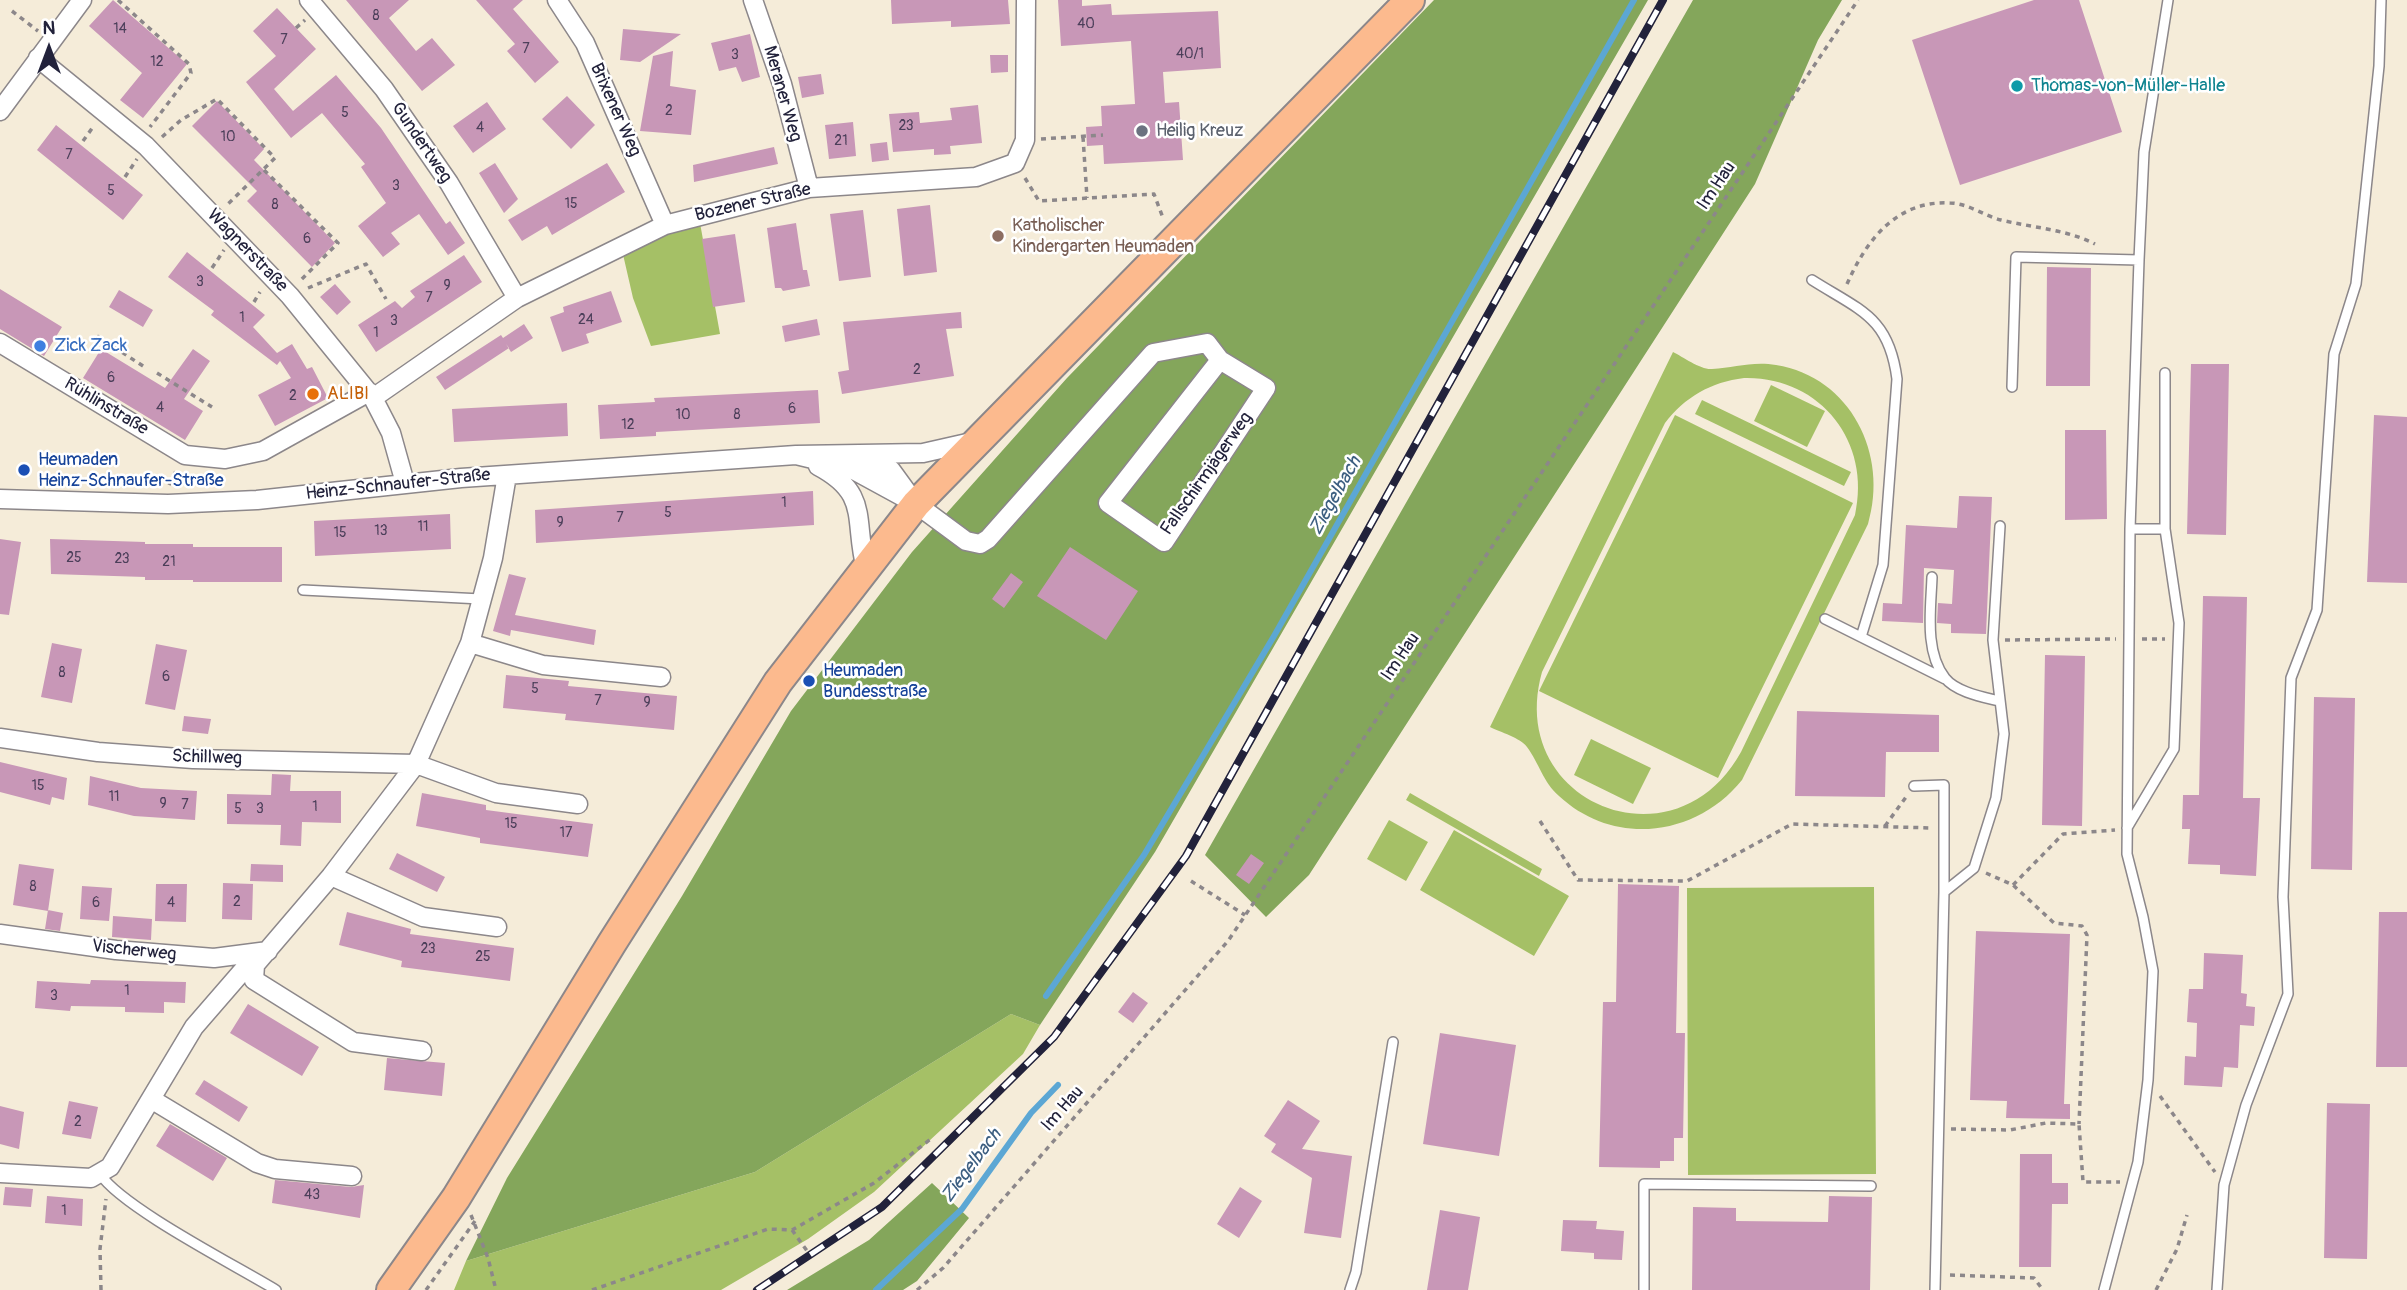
<!DOCTYPE html>
<meta charset="utf-8">
<style>
body{margin:0}
#map{position:relative;width:2407px;height:1290px;overflow:hidden;background:#f5ecd9;font-family:Pangolin,sans-serif}
canvas{display:block}
.north{position:absolute;left:14px;top:14px;width:70px;height:70px;-webkit-text-stroke:5px #fff;paint-order:stroke;rotate:0deg;font-size:19px;font-weight:700;line-height:28px;text-align:center;color:#22223b}
.north::after{content:'';display:block;margin:auto;width:24px;height:32px;background:#22223b;clip-path:polygon(50% 0,100% 100%,50% 72%,0 100%)}
</style>
<div id="map">
<canvas width="2407" height="1290"></canvas>
<div class="north">N</div>
</div>
<script>
const g = document.querySelector('canvas').getContext('2d');
g.lineJoin = 'round';
function fill(path, color) {
  g.fillStyle = color;
  g.fill(path, 'evenodd');
}
function stroke(path, color, width, dash) {
  g.strokeStyle = color;
  g.lineWidth = width;
  g.lineCap = dash ? 'butt' : 'round';
  g.setLineDash(dash || []);
  g.stroke(path);
}
function drawText(font, color, halo, rows, align = 'center') {
  g.font = font + ' Pangolin,sans-serif';
  g.lineWidth = 5;
  g.setLineDash([]);
  g.textBaseline = 'middle';
  g.strokeStyle = halo;
  g.fillStyle = color;
  for (const [text, x, y, turn = 0] of rows) {
    g.save();
    g.translate(x, y);
    g.rotate((+turn || 0) * Math.PI / 180);
    g.textAlign = isNaN(turn) ? turn : align;
    if (halo) g.strokeText(text, 0, 0);
    g.fillText(text, 0, 0);
    g.restore();
  }
}
const green = new Path2D(`
 M700 223 720 334 651 346 633 298 622 250 666 231Z
 M1673 352C1683 357 1701 370 1712 369 1734 368 1752 361 1776 365 1851 377 1889 455 1868 524L1742 780C1696 837 1614 847 1559 796 1543 782 1539 763 1527 747 1521 738 1500 732 1490 727ZM1744 378C1819 376 1872 441 1855 515L1741 752C1675 872 1505 803 1542 672L1665 423C1685 397 1711 382 1744 378Z
 M1771 385 1825 411 1807 447 1754 421Z
 M1702 400 1851 472 1844 486 1695 414Z
 M1675 415 1853 503 1718 778 1539 691Z
 M1591 739 1651 768 1633 804 1574 775Z
 M1410 793 1542 869 1539 876 1406 800Z
 M1389 820 1428 842 1406 881 1367 859Z
 M1454 830 1569 896 1534 956 1420 890Z
 M1874 887 1876 1174 1688 1175 1687 888Z
 M1011 1014 1040 1025 1023 1054 874 1192 808 1239 721 1290H454L466 1261 755 1172Z`);
const forest = new Path2D(`
 M1434 0H1648L1155 852 1040 1025 1011 1014 755 1172 466 1261 507 1178 682 896 791 711 912 552 1067 378Z
 M1693 0H1842L1818 40 1755 184 1309 875 1266 917 1205 855Z
 M932 1183 969 1218 917 1281 903 1290H787L869 1240Z`);
const stream = new Path2D(`
 M1046 996 1144 855 1274 636 1634 0
 M876 1290 962 1209 1031 1113 1058 1085`);
const building = new Path2D(`
 M113 0 187 64 143 118 120 100 142 73 89 26Z
 M346 0H409L389 18 416 51 432 38 455 65 422 91Z
 M476 0H523L513 9 559 62 535 83 507 51 515 44Z
 M891 0H1008L1010 24 951 27V21L892 24Z
 M1058 0H1082V6L1111 4 1112 15 1218 11 1221 68 1163 72 1165 103 1179 102 1183 160 1104 164 1103 145 1087 146 1086 127 1102 126 1101 106 1135 104 1131 41 1061 46Z
 M2034 0H2079L2122 132 1960 185 1912 40Z
 M277 8 316 49 274 89 293 111 336 75 381 128 446 224 450 221 465 243 448 255 419 214 391 233 400 244 383 257 358 226 386 203 361 167 365 164 322 113 291 138 246 82 276 56 253 31Z
 M623 29 681 34 640 62 620 60Z
 M750 34 760 77 742 82 736 67 719 71 711 43Z
 M673 51 670 86 696 90 691 135 640 131 653 56Z
 M990 55H1008V72L991 73Z
 M821 74 824 94 802 98 798 77Z
 M567 96 595 125 571 149 542 119Z
 M217 101 264 149 254 160 335 243 312 267 247 201 257 191 192 126Z
 M487 102 506 129 473 153 453 126Z
 M978 105 982 143 950 146 951 154 934 155V149L893 152 889 114 919 112 920 123 952 120 950 108Z
 M853 122 856 156 829 159 825 125Z
 M56 125 143 195 123 220 37 150Z
 M887 142 889 160 872 162 870 144Z
 M774 147 778 164 694 182 693 165Z
 M495 163 518 199 504 213 479 173Z
 M607 163 625 192 552 235 547 226 522 241 508 220Z
 M930 205 937 272 904 276 897 209Z
 M863 210 871 277 839 281 830 214Z
 M796 223 803 270H807L810 286 783 291 781 288H775L767 228Z
 M735 234 745 302 713 307 702 239Z
 M187 252 265 315 253 327 277 353 292 344 307 369 312 367 328 398 275 426 258 395 291 378 280 361 277 365 211 315 214 311 168 277Z
 M464 255 482 282 376 352 358 325 395 301 402 308 415 297 410 291Z
 M2047 267 2091 268 2090 386H2046Z
 M335 284 351 302 337 315 320 297Z
 M0 289 62 327 44 356 0 329Z
 M119 290 153 310 143 327 109 307Z
 M611 291 622 322 586 334 589 343 562 352 550 317 564 312 563 307Z
 M961 312 962 328 946 329 954 376 842 394 838 372 849 370 843 322Z
 M817 319 820 335 785 342 782 326Z
 M524 324 533 338 511 352 506 344 509 348 445 390 436 377 501 335 503 338Z
 M101 349 165 388 193 349 210 361 184 399 203 411 185 440 83 378Z
 M2191 364H2229L2226 535 2187 534Z
 M818 390 820 423 656 432V436L600 439 598 405 655 402 654 398Z
 M567 403 568 436 454 442 452 409Z
 M2374 415 2407 417V583L2367 582Z
 M2065 430H2106L2107 519 2065 520Z
 M813 491 814 525 536 543 535 510Z
 M1959 496 1992 497 1986 634 1951 633V624L1937 623 1938 603 1952 604 1954 570 1924 568 1923 623 1882 621 1883 603 1902 604 1906 525 1957 528Z
 M450 514 451 549 315 556 314 521Z
 M0 539 21 542 9 615 0 614Z
 M50 539 145 542V544H193V547H282V582H193V580H145V577L51 574Z
 M1070 547 1138 591 1106 640 1037 596Z
 M1011 573 1023 582 1004 608 992 599Z
 M509 574 526 578 515 615 596 630 594 645 511 630 510 636 493 631Z
 M2203 596 2247 597 2243 798H2260L2256 876 2220 874V865L2188 864 2190 829H2182L2183 795H2199Z
 M52 643 82 649 72 703 41 697Z
 M156 644 187 650 175 710 145 704Z
 M2045 655 2085 656 2082 826 2042 825Z
 M506 675 569 681 568 686 677 696 674 730 565 720 566 714 503 708Z
 M2314 697 2355 698 2352 870 2311 869Z
 M1797 711 1939 715V752H1886L1885 797 1795 796Z
 M184 716 211 719 208 734 182 731Z
 M0 762 67 778 64 800 52 797 50 805 0 792Z
 M272 774 291 775 290 791H341V823L302 822 301 846 280 845 281 825 227 824V794L271 795Z
 M90 776 141 788 197 791 195 820 134 816 88 805Z
 M422 793 486 805V810L593 824 588 857 480 843V838L416 826Z
 M397 853 445 877 437 892 389 869Z
 M1251 854 1264 863 1249 884 1236 875Z
 M19 864 54 869 48 911 13 905Z
 M251 864 283 865V882L250 881Z
 M223 883 253 884 252 920 222 919Z
 M156 884H187L186 922 155 921Z
 M1618 884 1679 886 1676 1033H1685L1683 1138H1674V1161H1660V1168L1599 1167 1603 1002H1616Z
 M82 886 112 888 109 921 80 919Z
 M48 910 63 913 60 931 45 929Z
 M347 912 411 929 410 934 514 948 510 981 401 967 402 961 339 945Z
 M2379 912H2407V1067H2376Z
 M113 916 152 919 151 940 112 937Z
 M1976 931 2070 934 2064 1104H2070V1119L2006 1118 2007 1101 1970 1100Z
 M2204 953 2243 955 2241 993 2247 994 2246 1006 2255 1007 2254 1026 2240 1025 2238 1068 2224 1067 2222 1087 2184 1085 2185 1056 2196 1057 2197 1023 2187 1022 2189 989H2203Z
 M91 980 186 982 185 1003 164 1002V1013L125 1012V1007L71 1006 70 1011 35 1008 37 981 90 984Z
 M1133 992 1148 1003 1133 1023 1118 1012Z
 M248 1004 319 1047 302 1076 230 1033Z
 M1440 1033 1516 1045 1499 1156 1423 1144Z
 M387 1058 445 1063 442 1096 384 1090Z
 M204 1080 248 1107 239 1122 195 1094Z
 M1288 1100 1320 1121 1302 1149 1352 1156 1341 1238 1304 1233 1312 1178 1271 1152 1276 1144 1264 1136Z
 M69 1101 98 1107 91 1139 62 1134Z
 M2327 1103 2370 1104 2367 1259 2324 1258Z
 M0 1106 24 1112 19 1149 0 1144Z
 M170 1124 227 1158 213 1181 156 1146Z
 M2020 1154H2052V1183H2068V1204H2052L2051 1267H2019Z
 M275 1180 351 1187 364 1185 360 1218 272 1203Z
 M5 1187 33 1189 31 1207 3 1205Z
 M1240 1187 1262 1201 1239 1238 1217 1224Z
 M47 1196 83 1199 82 1226 45 1223Z
 M1829 1196 1872 1197 1870 1290H1692L1693 1207 1736 1208V1221L1828 1222Z
 M1440 1210 1480 1217 1468 1290H1427Z
 M1563 1220 1597 1221 1596 1229 1624 1231 1622 1260 1594 1259V1253L1561 1251Z`);
const path = new Path2D(`
 M118 0 189 64 191 73 150 127
 M12 11 38 31
 M296 28 305 20
 M162 137 181 120 217 99 275 158 226 206
 M1083 137 1087 198
 M1041 139 1103 135
 M83 141 93 127
 M264 170 338 243 299 282
 M125 177 137 159
 M1025 178 1039 201 1154 194 1163 218
 M212 268 224 250
 M1847 284C1866 241 1896 200 1950 203 1967 203 1985 216 2001 220 2034 228 2065 229 2095 244
 M308 288 366 264 386 299
 M254 302 260 292
 M97 336 146 368
 M157 373 212 407
 M169 485 176 471
 M2142 639H2165
 M2005 640 2116 639
 M1540 821 1578 880 1687 881 1792 824 1932 828
 M1885 826 1906 797
 M1986 873 2013 885 2054 923 2082 926 2087 935 2079 1124
 M1191 881 1245 915
 M2013 885 2063 834 2115 830
 M2160 1096 2215 1172
 M1951 1129 2010 1130 2046 1123 2079 1124 2083 1182H2120
 M471 1215 488 1258 496 1290
 M792 1230 810 1255
 M1950 1275 2034 1278 2043 1290
 M101 1290 100 1249 106 1199
 M426 1290 475 1221
 M592 1290 768 1229 792 1230 874 1183 932 1138
 M917 1290 943 1268 1228 941 1858 0
 M2156 1290 2177 1249 2187 1215`);
const service = new Path2D(`
 M2139 260 2144 152 2168 0
 M1812 280C1861 311 1889 317 1897 379L1883 565 1861 637
 M2012 387 2016 257 2139 260 2130 529 2127 854 2143 917 2153 971 2148 1080 2138 1162 2104 1290
 M2130 529H2165
 M1932 577C1931 608 1924 651 1945 678 1956 692 1983 697 1999 701
 M303 590 481 599
 M1825 619 1945 679
 M1914 786 1944 785V892
 M2127 828 2174 749 2179 623 2165 529V373
 M100 1174C123 1208 235 1265 276 1290
 M1350 1290 1356 1272 1393 1042
 M1644 1290V1184L1871 1186
 M1935 1290 1944 892 1974 868 1996 798 2004 734 1993 640 2000 526
 M2217 1290 2224 1185 2246 1105 2288 994 2283 897 2291 678 2317 610 2334 354 2356 284 2379 66 2381 0`);
const minor = new Path2D(`
 M309 0 384 89 449 183 517 298
 M557 0 585 43 665 225
 M753 0 782 84 809 188
 M38 58 146 146 290 296 373 398 391 433 405 483
 M0 111 82 0
 M0 343 185 455 225 459 263 451 369 392
 M373 398 517 298 665 225 809 188 976 177 1015 163 1025 140 1026 0
 M796 455 850 468 916 504 966 541 980 544 988 539 1153 353 1207 343 1220 360 1266 388 1164 542 1108 503 1220 360
 M862 455 891 470 915 503
 M818 466C871 494 853 520 866 569
 M0 499 168 504 257 500 461 478 796 455 923 453 976 441
 M470 643 543 665 661 677
 M0 738 98 752 193 759 416 764 496 793 578 804
 M331 876 423 917 497 927
 M0 934 116 950 214 958 268 951
 M255 965 254 980 353 1042 422 1051
 M151 1099 257 1163 275 1169 352 1176
 M0 1173 91 1178 110 1167 194 1027 246 967 255 965 331 876 416 764 470 643 493 558 507 475`);
const primary = new Path2D(`
 M391 1290 456 1198 612 943 778 682 916 504 1410 0`);
const rail = new Path2D(`
 M757 1290 882 1207 1054 1037 1186 856 1663 0`);
const markers = [
 [2017,86,7,"#0f9aa8"],
 [1142,131,7,"#6b7280"],
 [998,236,7,"#8d6e63"],
 [40,346,7,"#3f7fe0"],
 [313,394,7,"#e8710a"],
 [24,470,7,"#1a4fb4"],
 [809,681,7,"#1a4fb4"]
];
const numberNames = [
 ["8",376,16],
 ["40",1086,24],
 ["14",120,29],
 ["7",284,40],
 ["7",526,49],
 ["40/1",1190,54],
 ["3",735,55],
 ["12",157,62],
 ["2",669,111],
 ["5",345,113],
 ["23",906,126],
 ["4",480,128],
 ["10",228,137],
 ["21",841,141],
 ["7",69,155],
 ["3",396,186],
 ["5",111,191],
 ["15",571,204],
 ["8",275,205],
 ["6",307,239],
 ["3",200,282],
 ["9",447,286],
 ["7",429,298],
 ["1",242,318],
 ["24",586,320],
 ["3",394,321],
 ["1",376,333],
 ["2",917,370],
 ["6",111,378],
 ["2",293,396],
 ["4",160,408],
 ["6",792,409],
 ["10",683,415],
 ["8",737,415],
 ["12",628,425],
 ["1",784,503],
 ["5",668,513],
 ["7",620,518],
 ["9",560,523],
 ["11",423,527],
 ["13",381,531],
 ["15",340,533],
 ["25",74,558],
 ["23",122,559],
 ["21",169,562],
 ["8",62,673],
 ["6",166,677],
 ["5",535,689],
 ["7",598,701],
 ["9",647,703],
 ["15",38,786],
 ["11",114,797],
 ["9",163,804],
 ["7",185,805],
 ["1",315,807],
 ["5",238,809],
 ["3",260,809],
 ["15",511,824],
 ["17",566,833],
 ["8",33,887],
 ["2",237,902],
 ["6",96,903],
 ["4",171,903],
 ["23",428,949],
 ["25",483,957],
 ["1",127,991],
 ["3",54,996],
 ["2",78,1122],
 ["43",312,1195],
 ["1",64,1211]
];
const cultureNames = [
 ["Thomas-von-Müller-Halle",2031,86]
];
const streetNames = [
 ["Meraner Weg",782,94,74],
 ["Brixener Weg",615,110,66],
 ["Gundertweg",421,143,56],
 ["Im Hau",1717,186,-56],
 ["Bozener Straße",753,203,-13],
 ["Wagnerstraße",247,251,46],
 ["Rühlinstraße",106,407,31],
 ["Fallschirmjägerweg",1207,474,-55],
 ["Heinz-Schnaufer-Straße",398,485,-6],
 ["Im Hau",1401,657,-56],
 ["Schillweg",207,758,2],
 ["Vischerweg",134,951,6],
 ["Im Hau",1063,1109,-49]
];
const worshipNames = [
 ["Heilig Kreuz",1156,131]
];
const educationNames = [
 ["Katholischer",1012,226],
 ["Kindergarten Heumaden",1012,247]
];
const shopNames = [
 ["Zick Zack",54,346]
];
const foodNames = [
 ["ALIBI",327,394]
];
const transitNames = [
 ["Heumaden",38,460],
 ["Heinz-Schnaufer-Straße",38,481],
 ["Heumaden",823,671],
 ["Bundesstraße",823,692]
];
const waterNames = [
 ["Ziegelbach",1336,496,-61],
 ["Ziegelbach",972,1166,-53]
];
fill(green, '#a5c066');
fill(forest, '#84a65b');
stroke(stream, '#5ca7d4', 6);
fill(building, '#c897b7');
stroke(service, '#8c878a', 12);
stroke(minor, '#8c878a', 21);
stroke(primary, '#8c878a', 32);
stroke(path, '#8c878a', 3.5, [5, 5]);
stroke(service, '#fff', 9);
stroke(minor, '#fff', 18);
stroke(primary, '#fcba8e', 28);
stroke(rail, '#22223b', 8);
stroke(rail, '#fff', 5, [16]);
for (const [x, y, r, color] of markers) {
  const dot = new Path2D();
  dot.arc(x, y, r, 0, 2 * Math.PI);
  g.fillStyle = color;
  g.fill(dot);
  stroke(dot, '#fff', 2.5);
}
drawText('14px', '#4c3f5a', null, numberNames);
drawText('18px', '#0d838f', '#fff', cultureNames, 'left');
drawText('18px', '#22223b', '#fff', streetNames);
drawText('18px', '#5b616d', '#fff', worshipNames, 'left');
drawText('18px', '#785e54', '#fff', educationNames, 'left');
drawText('18px', '#366cbe', '#fff', shopNames, 'left');
drawText('18px', '#c56008', '#fff', foodNames, 'left');
drawText('18px', '#164399', '#fff', transitNames, 'left');
drawText('italic 19px', '#3c5e80', '#fff', waterNames);
</script>
